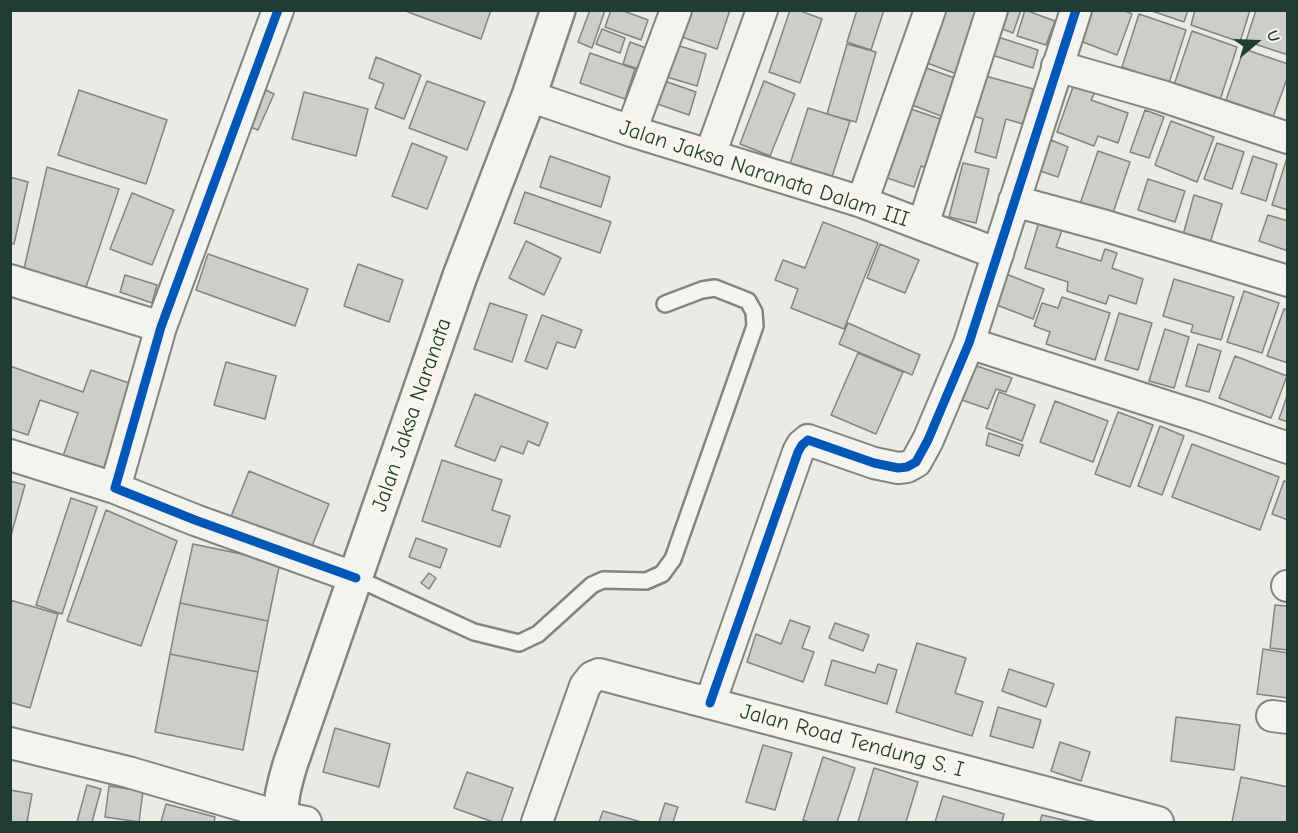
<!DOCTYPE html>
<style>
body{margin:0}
#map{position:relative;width:1298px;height:833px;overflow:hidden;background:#ebeae4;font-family:"Comic Neue",sans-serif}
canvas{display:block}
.frame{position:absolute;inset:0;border:12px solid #1f3d34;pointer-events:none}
.north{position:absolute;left:1226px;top:12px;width:60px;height:60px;-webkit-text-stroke:4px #fbf7ec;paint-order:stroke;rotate:71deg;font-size:16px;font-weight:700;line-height:24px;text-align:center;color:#1f3d34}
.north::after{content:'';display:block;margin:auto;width:21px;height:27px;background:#1f3d34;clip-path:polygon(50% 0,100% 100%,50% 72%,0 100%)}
</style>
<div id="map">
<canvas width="1298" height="833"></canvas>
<div class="frame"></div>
<div class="north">U</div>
</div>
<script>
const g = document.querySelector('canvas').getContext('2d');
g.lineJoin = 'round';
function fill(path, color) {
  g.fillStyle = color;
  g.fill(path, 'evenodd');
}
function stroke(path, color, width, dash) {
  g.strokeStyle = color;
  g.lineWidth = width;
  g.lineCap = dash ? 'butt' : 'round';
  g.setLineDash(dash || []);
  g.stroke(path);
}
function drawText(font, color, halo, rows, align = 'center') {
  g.font = font + ' "Comic Neue",sans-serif';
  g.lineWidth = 6;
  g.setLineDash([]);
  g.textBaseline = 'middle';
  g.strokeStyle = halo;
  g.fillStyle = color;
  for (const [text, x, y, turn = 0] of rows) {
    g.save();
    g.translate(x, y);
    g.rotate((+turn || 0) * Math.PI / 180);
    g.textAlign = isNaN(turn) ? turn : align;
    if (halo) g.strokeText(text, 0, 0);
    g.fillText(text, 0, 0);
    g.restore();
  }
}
const building = new Path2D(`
 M408 10H491L481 39 408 12Z
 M590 10H605L592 48 578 42Z
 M611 10H621L648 20 641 40 605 27Z
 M687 10H730L717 49 679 36Z
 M790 10H798L822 19 800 83 769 72Z
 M857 10H884L871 50 847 42Z
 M937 10H989L965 77 919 60Z
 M1006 10H1021L1013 33 1000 28Z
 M1025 10 1055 21 1046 45 1017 36Z
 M1091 10H1123L1132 14 1117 55 1080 41Z
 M1149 10H1188L1184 22Z
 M1195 10H1250L1240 42 1191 25Z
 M1256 10H1288V55L1246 41Z
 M1139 14 1186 30 1169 83 1122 67Z
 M602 29 625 38 620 53 596 44Z
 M1192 31 1237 47 1220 100 1174 85Z
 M998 37 1038 50 1033 68 992 55Z
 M630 42 646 48 639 69 623 64Z
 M670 43 706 54 697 86 660 75Z
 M847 44 876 52 856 122 827 114Z
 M1244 49 1288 64V76L1273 117 1226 100Z
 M590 53 635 69 625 99 580 83Z
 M376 57 421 75 404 119 375 108 384 84 369 78Z
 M918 65 963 81 949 119 904 102Z
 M978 74 1033 89 1023 124 1006 119 996 158 975 152 983 119 968 114Z
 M659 79 696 92 689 115 652 102Z
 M427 81 485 102 467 150 409 128Z
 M764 81 795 94 770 156 740 144Z
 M1074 84 1095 92 1091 100 1128 113 1118 143 1098 136 1094 146 1057 132Z
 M258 86 274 94 258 130 241 123Z
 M79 90 167 120 146 184 58 155Z
 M304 92 368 109 356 156 292 139Z
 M905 107 952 123 936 171 921 166 914 187 881 176Z
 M808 108 850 121 831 180 789 167Z
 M1145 110 1164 117 1149 158 1130 152Z
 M1171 121 1214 137 1197 182 1155 165Z
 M1051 140 1068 147 1058 177 1040 171Z
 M412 143 447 157 427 209 392 196Z
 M1217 143 1244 152 1232 189 1204 179Z
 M1098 151 1130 162 1112 216 1080 204Z
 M550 156 610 177 601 207 540 187Z
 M1253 156 1277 164 1266 201 1241 193Z
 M1287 158H1288V210L1272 205Z
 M963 163 989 169 976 223 949 217Z
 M47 167 119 189 85 290 24 269Z
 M10 177 28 182 14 244 10 243Z
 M1148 179 1185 191 1175 222 1138 210Z
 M525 192 611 222 600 253 514 223Z
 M132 193 174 210 152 265 110 249Z
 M1194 195 1222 204 1210 243 1183 235Z
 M1268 215 1288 221V251L1259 241Z
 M823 222 878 243 844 329 791 308 798 289 775 280 783 260 805 268Z
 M1039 222 1062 230 1056 247 1101 261 1105 249 1117 253 1112 268 1143 279 1136 304 1109 295 1106 304 1067 291 1068 282 1025 268Z
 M526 241 561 258 544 295 509 278Z
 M880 244 919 260 905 293 867 278Z
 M208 254 308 289 295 326 196 290Z
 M358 264 403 280 389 322 344 306Z
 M996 270 1044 289 1033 319 984 300Z
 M125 275 157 285 152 303 120 292Z
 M1174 279 1234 297 1221 340 1191 332 1193 325 1163 316Z
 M1244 291 1279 303 1262 353 1227 342Z
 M1062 297 1110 313 1095 360 1046 344 1050 332 1034 326 1042 303 1058 308Z
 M490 303 527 315 512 362 474 349Z
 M1284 309 1288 310V363L1267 356Z
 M1119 313 1152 323 1138 370 1105 360Z
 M542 315 582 330 575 348 557 342 547 369 525 361Z
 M848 323 920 355 912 375 839 344Z
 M1165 329 1189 337 1174 388 1149 381Z
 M1198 344 1221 351 1209 392 1186 386Z
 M858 353 903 372 876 434 831 415Z
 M1235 356 1287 376 1271 418 1219 398Z
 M226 362 276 376 265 419 214 405Z
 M968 363 1012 378 1006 392 996 389 988 409 956 398Z
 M10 366 83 392 91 370 132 384 103 470 63 456 78 413 40 400 28 435 10 429Z
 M999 392 1035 405 1022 441 986 428Z
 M1288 393V422L1279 419Z
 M475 394 548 423 539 446 528 441 523 454 501 446 495 461 455 446Z
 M1055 401 1108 421 1093 462 1040 442Z
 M1118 412 1153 425 1130 487 1095 474Z
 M1160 426 1184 436 1162 495 1138 486Z
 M989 433 1023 445 1019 456 986 445Z
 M1192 444 1279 477 1260 530 1172 497Z
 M442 460 502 480 492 510 510 516 500 547 422 521Z
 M249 471 329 504 310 551 230 519Z
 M10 481 25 485 10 539Z
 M1284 481 1288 482V520L1272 514Z
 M71 498 97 507 62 614 36 605Z
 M106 510 177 541 141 646 67 621Z
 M416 538 447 549 440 568 409 557Z
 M193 544 280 562 268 621 180 603Z
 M429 573 436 578 429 589 421 583Z
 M10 600 58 614 30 708 10 702Z
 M180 603 268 621 258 672 170 654Z
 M1275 605 1288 606V650L1270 648Z
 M790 620 810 627 802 648 814 652 803 682 747 662 756 634 781 644Z
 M835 623 869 635 863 651 829 638Z
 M917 643 966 658 955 693 983 702 972 736 896 712Z
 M1263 649 1288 653V698L1257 694Z
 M170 654 258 672 243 750 155 732Z
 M832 660 875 673 878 664 897 670 887 704 825 685Z
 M1009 669 1054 684 1046 707 1002 691Z
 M998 707 1041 720 1033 748 990 736Z
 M1176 717 1240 725 1234 770 1171 761Z
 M335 728 390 744 379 787 323 772Z
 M1060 742 1090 752 1081 781 1051 771Z
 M763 745 792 753 775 810 746 802Z
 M823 757 855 768 837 822H809L803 820Z
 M874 768 918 782 906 822H858Z
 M467 772 513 788 501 822H493L454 808Z
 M1241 777 1288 787V822H1232Z
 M87 785 101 789 92 822H77Z
 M109 786 143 791 139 822 105 817Z
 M10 790 32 794 27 822H10Z
 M943 796 1004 814 1002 822H935Z
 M665 803 678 807 673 822H659Z
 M166 804 215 817 214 822H161Z
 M603 811 641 822H599Z
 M1042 815 1072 822H1040Z`);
const lane = new Path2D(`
 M356 578 474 632 519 643 538 634 592 585 603 580 646 581 662 574 673 559 755 326 754 312 748 301 715 288 702 290 665 304`);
const street = new Path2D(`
 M278 10 161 327 115 488 195 520 356 578
 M1057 66 1162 96 1288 138
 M529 96 631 131 862 202 998 254
 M631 131 676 10
 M710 155 762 10
 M1014 201 1106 226 1288 281
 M862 202 930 10
 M923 225 992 10
 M10 280 161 327
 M969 343 1197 416 1288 448
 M10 455 115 488
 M1287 586H1288
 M710 703 798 452 802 445 808 440 874 463 898 468 907 467 916 462 928 440 969 343 1076 10
 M1272 716 1288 718
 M10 743 128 772 281 817 306 822
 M537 822 585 686 592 677 599 674 1158 822`);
const secondary = new Path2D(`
 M283 822C278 804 285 783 290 765L460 276 529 96 558 10`);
const cycleway = new Path2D(`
 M278 10 161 327 115 488 195 520 356 578
 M710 703 798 452 802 445 808 440 874 463 898 468 907 467 916 462 928 440 969 343 1076 10`);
const streetNames = [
 ["Jalan Jaksa Naranata Dalam III",764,174,18],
 ["Jalan Jaksa Naranata",412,415,-71],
 ["Jalan Road Tendung S. I",852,741,15]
];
fill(building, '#cdceca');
stroke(building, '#808581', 1.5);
stroke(lane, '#808581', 20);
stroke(street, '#808581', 34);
stroke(secondary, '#808581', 38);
stroke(lane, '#f4f3ef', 15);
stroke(street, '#f4f3ef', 30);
stroke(secondary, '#f4f3ef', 33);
stroke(cycleway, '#0057b8', 9);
drawText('22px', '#1f3d34', '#fbf7ec', streetNames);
</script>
